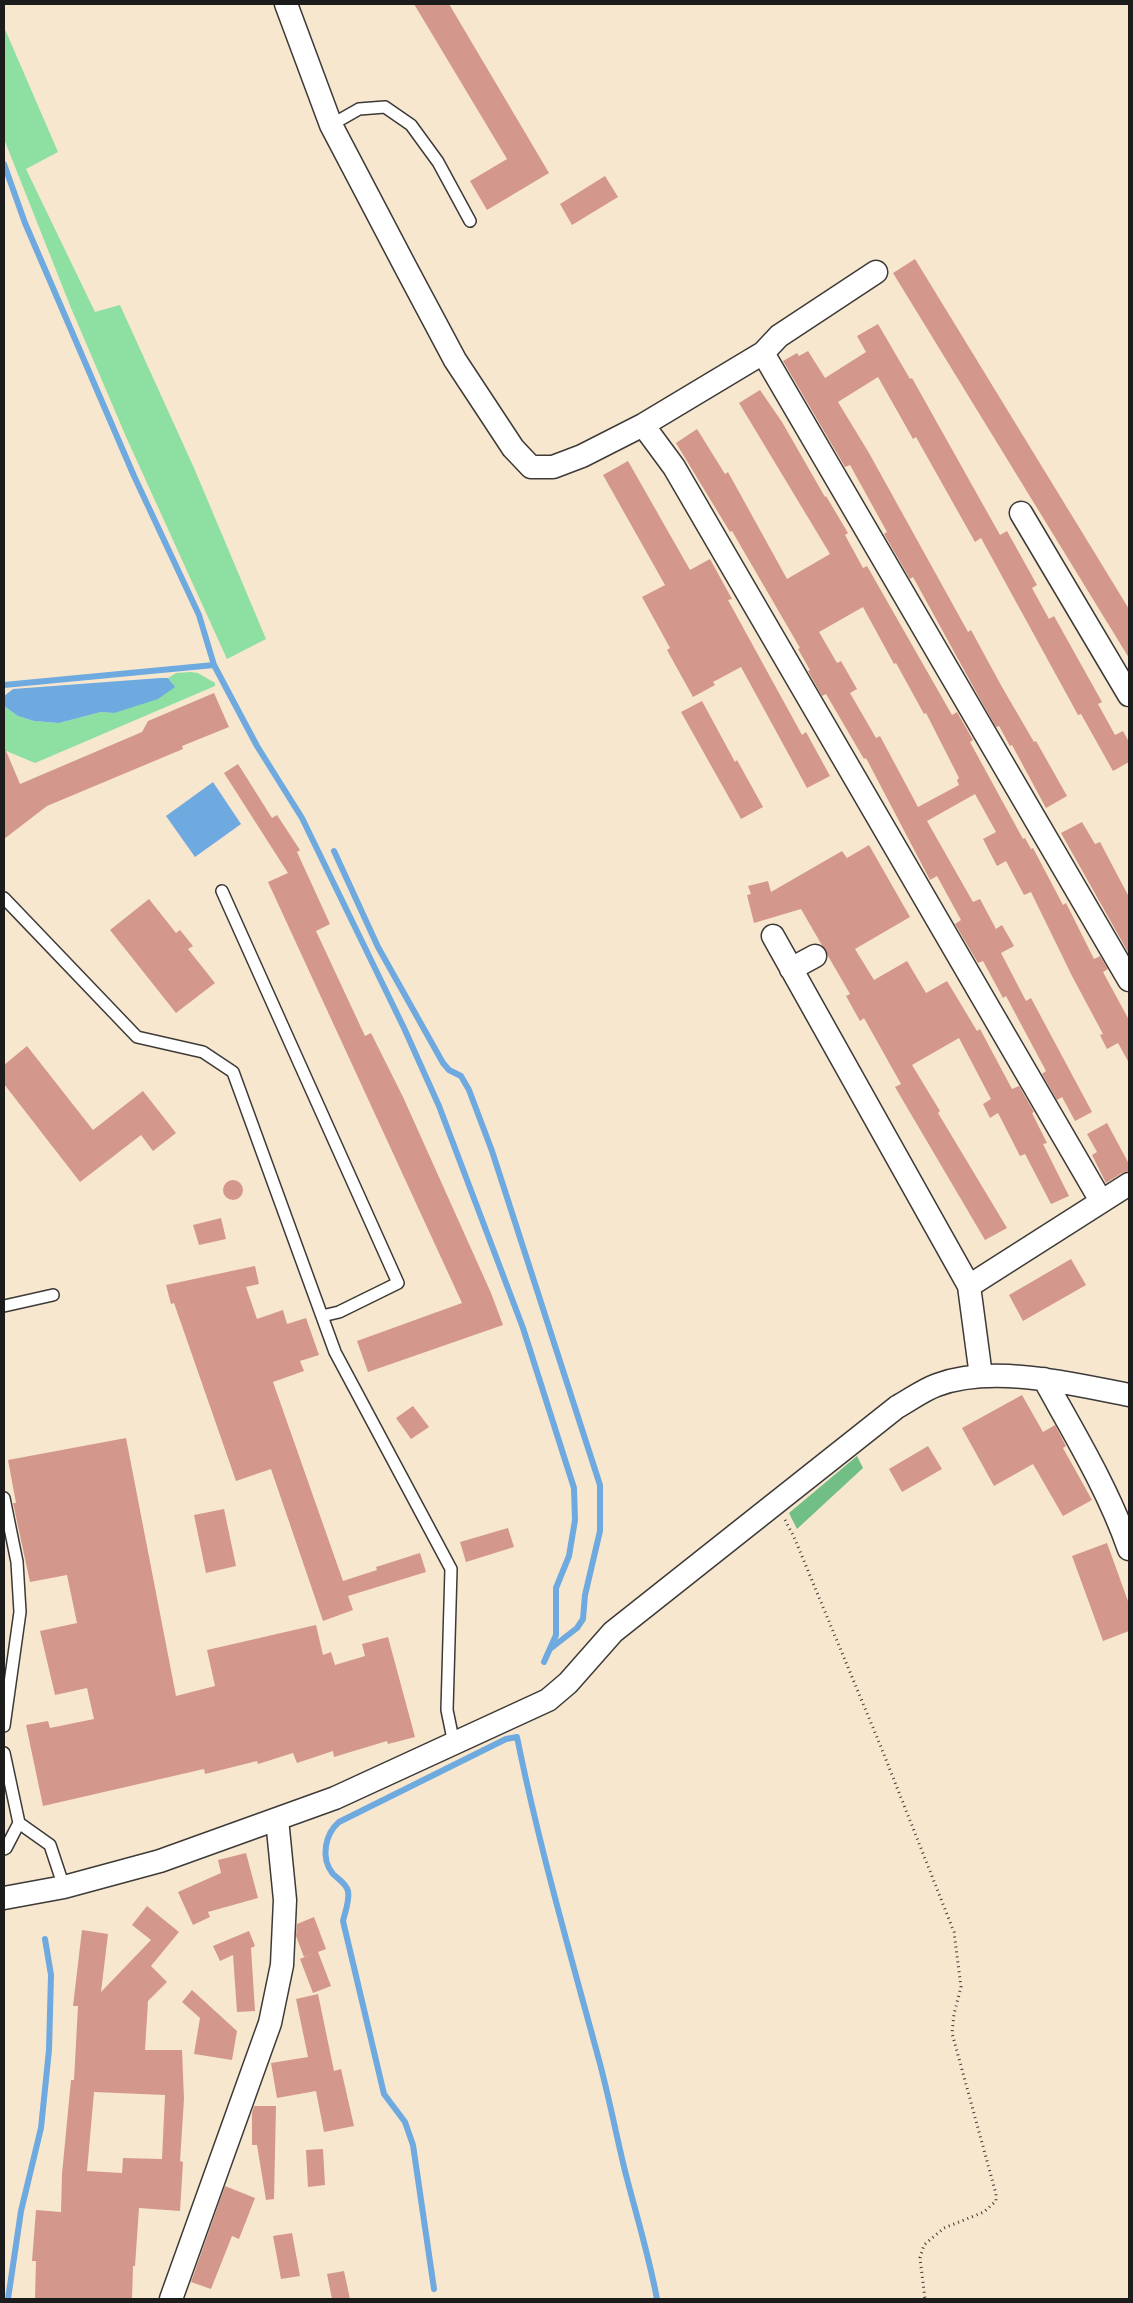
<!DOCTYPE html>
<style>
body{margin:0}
#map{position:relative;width:1133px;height:2303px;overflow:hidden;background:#f7e7cf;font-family:Mali,sans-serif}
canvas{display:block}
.frame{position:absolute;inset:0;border:5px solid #1c1c1c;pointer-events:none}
</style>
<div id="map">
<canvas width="1133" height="2303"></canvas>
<div class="frame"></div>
</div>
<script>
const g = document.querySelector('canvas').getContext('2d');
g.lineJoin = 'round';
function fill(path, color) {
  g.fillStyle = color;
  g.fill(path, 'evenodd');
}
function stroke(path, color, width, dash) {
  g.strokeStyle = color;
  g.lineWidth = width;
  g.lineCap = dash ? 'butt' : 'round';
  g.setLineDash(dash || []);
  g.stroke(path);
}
const green = new Path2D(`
 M4 27 58 152 26 169 95 312 120 305 194 468 266 639 227 659 127 439 71 308 4 139Z
 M191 672 198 673 215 683V686L35 763 4 750V706L18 716 34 721 59 723 101 712 114 713 173 684 168 678 176 673Z`);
const forest = new Path2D(`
 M857 1456 863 1468 797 1529 789 1513Z`);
const water = new Path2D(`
 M160 678H168L175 687 158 699 114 713 101 712 59 723 34 721 18 716 4 706V696L13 689Z
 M213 782 241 824 195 857 166 816Z`);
const stream = new Path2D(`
 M4 164 25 223 134 476 199 615 214 665
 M4 685 214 665 257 746 302 818 404 1028 439 1106 523 1328 574 1488 575 1520 569 1556 556 1588V1635L544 1662
 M334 851 378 947 443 1063 449 1070 461 1076 469 1090 492 1151 600 1485V1531L585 1595 583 1619 577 1628 550 1649
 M434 2289 413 2145 405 2122 384 2094 343 1921C345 1912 350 1900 348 1891 346 1883 338 1879 333 1874 320 1858 325 1834 339 1822L506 1739 517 1737C539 1846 570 1953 599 2060 609 2097 616 2134 625 2171 636 2214 649 2256 657 2299
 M8 2299 21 2211 41 2128 49 2050 51 1975 45 1939`);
const building = new Path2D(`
 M414 4H449L549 173 487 210 470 181 507 159Z
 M605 176 618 197 572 225 560 204Z
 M915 259 1129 609V658L893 273Z
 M878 324 910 379 912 378 1000 535 1007 531 1037 585 1032 588 1049 619 1054 616 1102 702 1098 704 1115 735 1123 731 1129 742V762L1113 771 1081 714 1078 715 981 538 975 542 916 437 913 439 878 377 838 402 869 453 968 632 971 630 1002 687 1034 742 1036 741 1067 796 1046 808 1012 745 1010 746 999 726 996 727 980 699 913 577 910 579 884 534 887 532 850 465 845 467 783 361 797 353 799 356 808 351 825 378 866 352 857 336Z
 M760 390 782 422 825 497 826 496 848 533 845 535 863 568 867 566 952 715 957 712 973 740 970 742 1023 839 1025 838 1031 849 1033 848 1063 905 1066 903 1094 959 1100 956 1108 969 1103 972 1129 1020V1063L1118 1043 1107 1049 1100 1035 1103 1034 1072 976 1031 892 1024 895 1006 861 997 866 983 839 996 832 975 794 927 821 973 902 980 899 996 929 1002 925 1014 946 1001 953 1026 1001 1031 998 1092 1112 1075 1121 1062 1097 1057 1100 1042 1074 1046 1071 1006 996 1003 998 983 961 978 963 955 924 961 920 937 876 930 880 866 758 864 759 826 694 822 696 808 671 810 670 798 649 800 648 732 531 730 532 676 443 697 429 725 474 728 472 787 579 830 554 739 403ZM863 607 894 664 896 663 924 714 926 713 959 778 957 780 959 785 918 807 880 736 876 738 850 693 857 689 841 661 837 663 819 632Z
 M628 461 690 570 710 559 732 599 728 600 802 735 806 732 830 776 807 788 741 667 713 682 715 685 693 697 667 650 670 648 642 597 665 585 603 475Z
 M214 693 229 727 182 746 183 749 47 806 4 839V746L20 784 142 732 148 721Z
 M702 701 735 762 737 760 763 807 741 819 681 712Z
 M238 764 272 818 277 815 300 850 297 852 330 924 316 931 365 1036 371 1033 403 1097 491 1293 503 1325 368 1372 357 1341 462 1303 268 882 288 873 224 773Z
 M1082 822 1095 844 1100 842 1129 897V954L1061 833Z
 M869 845 910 917 855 949 874 980 907 961 926 993 947 981 977 1031 980 1029 1012 1089 1019 1086 1034 1112 1032 1113 1047 1143 1043 1144 1069 1196 1051 1204 1025 1154 1020 1156 998 1113 990 1118 983 1104 991 1099 959 1038 912 1065 940 1111 938 1113 1007 1228 985 1240 895 1087 901 1084 864 1018 860 1021 846 996 850 994 801 909 754 923 747 895 751 894 748 886 768 881 771 892 842 851 847 858Z
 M149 899 176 933 180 930 193 946 188 949 215 983 176 1013 110 930Z
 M27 1046 93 1130 143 1091 176 1133 153 1151 141 1135 80 1182 4 1084V1065Z
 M1107 1123 1129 1164V1171L1122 1173 1106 1183 1092 1155 1097 1152 1087 1134Z
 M223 1190a10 10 0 1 1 20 0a10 10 0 1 1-20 0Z
 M221 1218 226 1239 199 1245 193 1225Z
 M1071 1259 1086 1285 1023 1321 1009 1295Z
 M255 1266 259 1284 246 1287 257 1319 283 1310 287 1324 306 1318 319 1355 300 1361 304 1371 273 1382 343 1581 377 1570 376 1567 420 1553 426 1572 348 1596 353 1610 323 1621 271 1469 236 1481 174 1303 171 1304 166 1285Z
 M1022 1395 1043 1432 1055 1425 1066 1446 1063 1448 1092 1500 1063 1516 1033 1464 994 1486 962 1428Z
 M413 1406 429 1427 411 1439 396 1418Z
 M126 1438 176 1696 215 1686 207 1650 316 1625 323 1655 331 1652 335 1665 365 1656 362 1644 388 1637 415 1737 388 1744 387 1741 334 1757 333 1751 297 1763 293 1753 258 1764 257 1761 205 1774 204 1769 43 1806 26 1725 48 1721 50 1728 94 1719 87 1688 55 1695 40 1631 77 1623 67 1575 30 1582 13 1503H16L8 1460Z
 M928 1446 942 1469 902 1492 889 1469Z
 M224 1509 236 1566 206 1573 194 1515Z
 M508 1528 514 1547 466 1562 460 1542Z
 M1107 1543 1129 1604V1631L1103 1641 1072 1556Z
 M246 1853 258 1898 208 1912 210 1917 193 1925 178 1892 221 1873 218 1860Z
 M147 1906 179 1932 151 1966 167 1982 148 2001 145 2050H182L184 2099 180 2161 183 2162 180 2211 139 2208 135 2266H133L132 2299H35L36 2261H32L36 2210 61 2212 62 2174 71 2080H74L78 2006H73L82 1930 108 1934 101 1992 151 1940 132 1925ZM94 2092 165 2095 162 2159 123 2158 122 2173 87 2171Z
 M314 1917 326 1949 318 1952 331 1986 313 1993 300 1959 314 1953 304 1957 296 1936 297 1924Z
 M249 1931 255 1946 251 1948 255 2011 237 2012 233 1955 220 1961 213 1946Z
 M192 1990 237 2031 232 2060 194 2054 200 2018 182 2002Z
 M318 1994 334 2071 341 2069 354 2126 324 2132 316 2091 277 2098 271 2063 308 2057 296 1999Z
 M254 2106H276L274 2199 266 2200 257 2145H252V2113Z
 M323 2149 325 2185 308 2187 306 2150Z
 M225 2186 255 2198 239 2239 232 2236 211 2289 191 2282Z
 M292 2233 300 2276 281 2279 273 2236Z
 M344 2271 350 2299H332L327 2274Z`);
const path = new Path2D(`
 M785 1520 794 1537 881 1747 954 1932 961 1987 954 2014 952 2033 996 2194V2201L984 2212 944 2228 924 2245 920 2258 925 2299`);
const service = new Path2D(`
 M331 125 359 109 385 107 411 125 438 162 470 221
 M222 891 398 1283 339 1312 322 1316
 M4 898 137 1037 203 1052 233 1072 335 1352 451 1569 447 1710 454 1744
 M4 1306 53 1295
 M4 1498 17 1562 20 1612 4 1726
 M4 1753 19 1823 50 1845 64 1887
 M4 1849 6 1848 19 1823`);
const minor = new Path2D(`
 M286 4 331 125 406 268 455 360 513 448 531 467H553L582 456 643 425 763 353 779 336 876 272
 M763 353 1129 980
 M643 425 674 467 1101 1201
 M1021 513 1129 695
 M773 936 969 1286
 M791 969 815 956
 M981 1376 969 1286 1129 1184
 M1044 1379C1075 1435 1108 1489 1129 1549
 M4 1898 64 1887 160 1861 335 1798 548 1700 568 1683 613 1632 897 1407C910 1400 923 1390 937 1385 993 1364 1072 1384 1129 1395
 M171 2299 270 2023 282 1965 285 1900 277 1819`);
fill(green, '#8de0a1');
fill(forest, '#72be87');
fill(water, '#6ea9df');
stroke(stream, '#6ea9df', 6);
fill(building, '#d4978b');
stroke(service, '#3d3a37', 14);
stroke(minor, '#3d3a37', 25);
stroke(path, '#3d3a37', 3, [1, 4]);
stroke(service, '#fff', 11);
stroke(minor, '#fff', 22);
</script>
